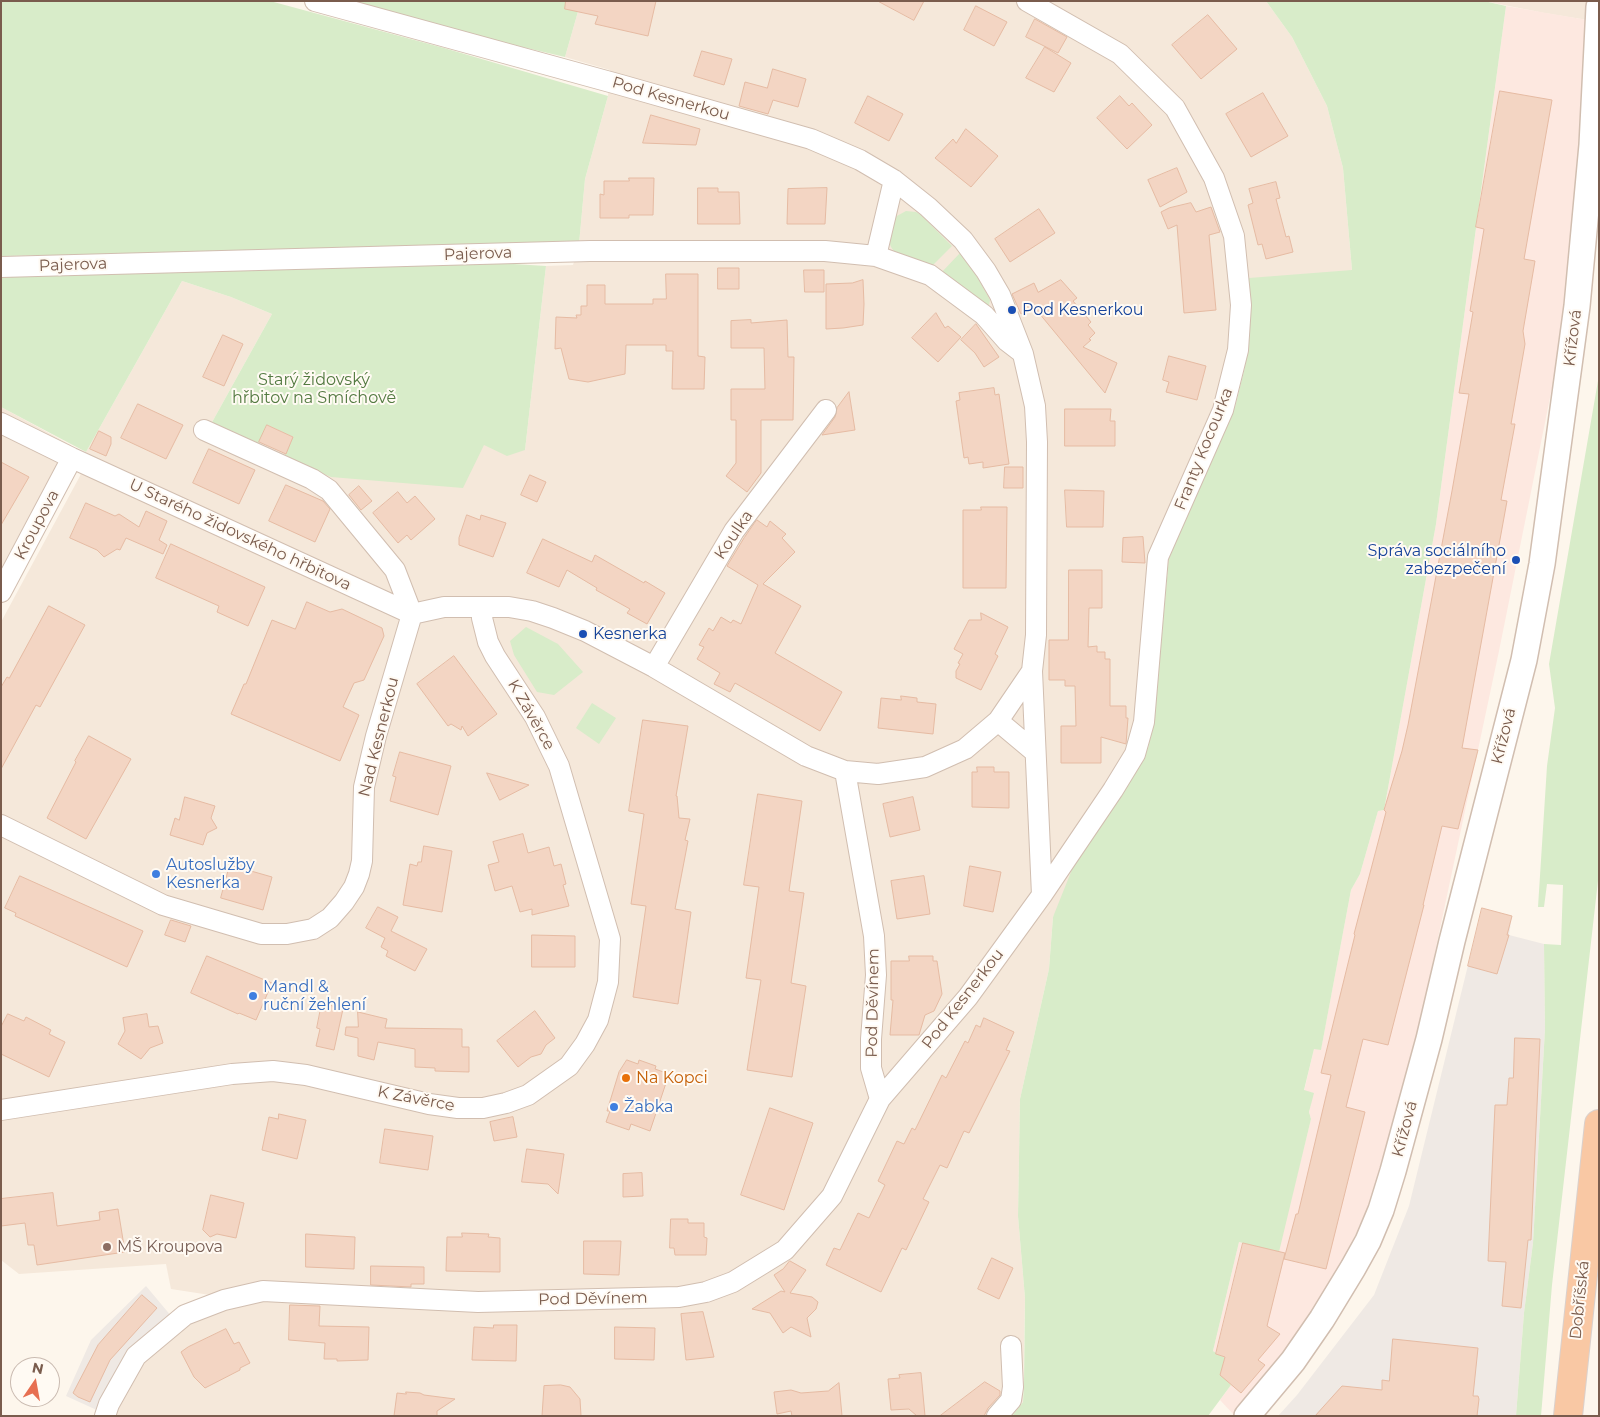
<!DOCTYPE html>
<meta charset="utf-8">
<style>
body{margin:0}
#map{position:relative;width:1600px;height:1417px;overflow:hidden;background:#fdf6ec;font-family:Montserrat,sans-serif}
canvas{display:block}
.frame{position:absolute;inset:0;border:2px solid #7a5c4d;pointer-events:none}
.north{position:absolute;left:10px;top:1357px;width:50px;height:50px;box-sizing:border-box;background:#fffaf3;border:1px solid #cabbb1;border-radius:50%;rotate:12deg;font-size:14px;font-weight:700;line-height:20px;text-align:center;color:#7a5c4d}
.north::after{content:'';display:block;margin:auto;width:18px;height:22px;background:#e76f51;clip-path:polygon(50% 0,100% 100%,50% 72%,0 100%)}
</style>
<div id="map">
<canvas width="1600" height="1417"></canvas>
<div class="frame"></div>
<div class="north">N</div>
</div>
<script>
const g = document.querySelector('canvas').getContext('2d');
g.lineJoin = 'round';
function fill(path, color) {
  g.fillStyle = color;
  g.fill(path, 'evenodd');
}
function stroke(path, color, width, dash) {
  g.strokeStyle = color;
  g.lineWidth = width;
  g.lineCap = dash ? 'butt' : 'round';
  g.setLineDash(dash || []);
  g.stroke(path);
}
function drawText(font, color, halo, rows, align = 'center') {
  g.font = font + ' Montserrat,sans-serif';
  g.lineWidth = 4;
  g.setLineDash([]);
  g.textBaseline = 'middle';
  g.strokeStyle = halo;
  g.fillStyle = color;
  for (const [text, x, y, turn = 0] of rows) {
    g.save();
    g.translate(x, y);
    g.rotate((+turn || 0) * Math.PI / 180);
    g.textAlign = isNaN(turn) ? turn : align;
    if (halo) g.strokeText(text, 0, 0);
    g.fillText(text, 0, 0);
    g.restore();
  }
}
const residential = new Path2D(`
 M581 1H1266L1292 37 1327 106 1343 168 1352 270 1250 312 1249 337 1244 371 1235 407 1168 568 1155 712 1148 748 1053 917 1049 969 1020 1099 1018 1216 1025 1298 1023 1402 1012 1416H112L138 1364 210 1295 171 1289 166 1264 19 1274 1 1260V622L80 476 86 452 182 281 231 297 272 314 211 424 258 445 267 425 293 437 483 444 525 450 546 266 573 265 579 244 585 179 608 96 610 70 565 57Z
 M1484 1H1588L1587 20 1544 13Z
 M1 407 71 445 1 570Z`);
const commercial = new Path2D(`
 M1506 6 1587 20 1578 159 1561 343 1499 651 1408 1079 1368 1207 1335 1279 1294 1340 1233 1414 1220 1400 1231 1385 1220 1375 1225 1359 1213 1351 1239 1242 1278 1251 1311 1119 1309 1112 1313 1093 1304 1091 1314 1049H1321L1351 890 1360 874 1378 811 1384 810 1436 524Z`);
const industrial = new Path2D(`
 M1482 908 1512 916 1509 935 1544 944 1545 1029 1533 1243 1524 1313 1516 1416H1278L1297 1395 1374 1295 1409 1206Z
 M146 1286 172 1317 99 1411 66 1396 91 1340Z`);
const green = new Path2D(`
 M1 1H270L444 48 608 96 585 179 579 244 309 251 1 256Z
 M341 1H581L565 57 433 26Z
 M1266 1H1484L1506 6 1436 524 1384 810 1378 811 1360 874 1351 890 1321 1050 1314 1049 1304 1090 1314 1093 1309 1112 1311 1119 1279 1252 1239 1242 1213 1351 1225 1358 1221 1375 1231 1385 1208 1416H1012L1023 1402 1024 1381 1025 1298 1018 1216 1020 1099 1049 969 1053 917 1083 842 1130 778 1148 748 1155 712 1169 556 1235 407 1244 371 1249 337V278L1352 270 1343 168 1327 106 1292 37Z
 M906 211 916 212 921 215 952 246 932 266 894 251C885 241 891 230 895 217Z
 M960 253 974 271 990 300 989 305 987 306 965 288 941 273Z
 M481 262 546 266 525 450 507 456 484 445 463 488 331 477 284 457 293 437 267 425 258 446 211 424 272 314 231 297 182 281 86 452 1 407V277Z
 M1599 375V872L1552 1285 1541 1416H1516L1524 1313 1533 1243 1545 1029 1544 944 1561 945 1563 885 1547 884 1544 907H1538L1547 766 1555 708 1549 664Z
 M526 627 558 644 583 672 554 695 537 692 514 655 510 641Z
 M592 703 616 718 599 744 576 728Z`);
const building = new Path2D(`
 M566 1H656L648 36 595 24 598 16 565 9Z
 M878 1H924L914 20Z
 M976 6 1007 22 994 46 964 30Z
 M1208 15 1237 49 1201 79 1172 45Z
 M1035 19 1067 37 1058 53 1026 37Z
 M1045 47 1071 63 1054 92 1026 78Z
 M702 51 732 59 724 85 694 76Z
 M773 69 806 79 798 107 773 100 768 114 739 106 745 82 767 88Z
 M1500 91 1552 100 1524 259 1535 261 1523 331 1525 344 1511 424H1515L1501 500 1507 501 1462 748 1478 750 1458 829 1442 826 1423 905H1424L1388 1045 1363 1039 1346 1107 1365 1112 1326 1269 1284 1259 1296 1214H1298L1331 1075 1321 1073 1355 935 1354 934 1386 812 1384 810 1402 751 1408 725 1452 491 1469 394 1459 393 1473 312 1470 311 1484 229 1476 227Z
 M1263 93 1288 136 1251 157 1226 114Z
 M868 96 903 114 889 141 855 123Z
 M1120 96 1129 106 1132 103 1152 125 1127 149 1097 118Z
 M651 115 700 129 696 145 643 143Z
 M966 129 998 156 971 187 935 158 953 139 956 143Z
 M1177 168 1187 192 1160 207 1148 180Z
 M629 178H654L653 215H629V218H600V194L604 195V181H629Z
 M1276 182 1280 198 1276 199 1286 237 1289 236 1293 252 1266 259 1262 244 1258 245 1248 205 1253 203 1249 189Z
 M698 188H718V192H739L740 224H698Z
 M827 188 825 224H787L788 189Z
 M1191 203 1196 212 1211 207 1220 232 1209 235 1216 310 1184 313 1177 225 1168 229 1161 212 1169 208Z
 M1039 209 1055 233 1010 262 995 239Z
 M718 268H739V289H718Z
 M804 270H824V292H805Z
 M666 274H698V356L705 357 704 389H672L673 351H666V345H626L625 374 588 382 569 379 561 348 555 349 556 317 577 318 576 315H581V306H587V285H605V304H653V299H666Z
 M863 280 864 304 863 325 843 328 826 329V284L852 283Z
 M1061 280 1077 298 1073 301 1091 322 1088 325 1095 333 1089 339 1091 340 1083 347 1117 363 1105 393 1034 307 1021 314 1012 294 1034 283 1038 292Z
 M936 313 945 328 948 326 961 337 938 362 912 338Z
 M751 320V323L787 320 788 357H794L793 420H761V473L747 492 726 476 736 463V420H731V389H765L764 348H731V321Z
 M976 324 999 357 984 367 975 353 961 340Z
 M223 335 243 344 224 386 203 377Z
 M1169 356 1206 366 1197 400 1166 392 1169 382 1163 380Z
 M994 388 995 395 999 394 1009 464 983 468V462L969 464 968 457 964 458 956 401 960 400 959 393Z
 M849 392 855 430 822 435 835 417 837 408Z
 M138 404 183 425 166 459 121 438Z
 M1065 409H1111L1110 421H1115V446H1065Z
 M267 425 293 437 286 454 259 442Z
 M99 431 111 437V444L106 456 90 449Z
 M209 449 255 470 239 504 193 483Z
 M1 462 29 477 1 525Z
 M1005 467H1023V488H1004Z
 M530 475 546 482 537 502 521 495Z
 M286 485 323 501 330 509 315 542 269 521Z
 M359 486 372 501 361 510 349 495Z
 M1065 490 1104 491 1103 527H1067Z
 M398 492 407 503 415 496 435 519 411 540 407 535 398 543 373 513Z
 M86 503 115 516 119 514 139 527 146 511 167 521 159 540 167 545 163 554 126 538 120 550 117 549 104 557 97 550 70 538Z
 M981 507H1007L1006 588H963V510H981Z
 M467 515 480 520 481 515 506 523 493 557 459 545V538Z
 M757 520 767 527 770 521 786 534 782 538 795 552 763 584 801 606 775 653 842 692 820 731 735 683 730 692 714 684 720 673 697 659 704 647 699 645 709 628 713 631 721 617 731 623 733 620 741 624 758 585 727 566 744 538Z
 M1143 537 1145 563 1122 562 1123 538Z
 M543 539 592 562 595 555 644 583 645 581 665 593 647 624 627 613 630 609 596 590 597 588 567 570 559 587 527 573Z
 M171 544 265 587 248 626 217 612 219 606 156 578Z
 M1069 570H1102V608H1089L1088 647 1097 646V652H1105V659H1110V706H1126V718H1128L1126 744 1101 737V763H1061V726H1076L1075 686H1065V680H1049V640H1068Z
 M307 602 330 612 342 609 382 628 384 636 364 680 354 683 343 707 359 715 340 761 231 714 244 684H246L272 620 295 629Z
 M49 606 85 625 40 707 36 705 1 769V687L7 677 9 678Z
 M981 613 1008 627 995 654 998 656 981 690 956 678V671L960 664 958 663 963 654 954 649 969 620H981Z
 M454 656 497 714 468 736 462 726 461 730 451 724 448 726 417 684Z
 M901 696 917 698V702L936 704 933 734 878 728 881 698 901 700Z
 M643 720 688 726 676 796H677L679 818 690 819 685 840 688 841 675 909 691 912 678 1004 633 997 646 906 631 904 644 814 629 811Z
 M89 736 131 759 86 839 47 818 76 762 75 761Z
 M400 752 451 766 438 815 390 801 396 777 393 776Z
 M977 767H994V772H1009V808L972 807V772H977Z
 M487 773 505 778 529 785 500 800Z
 M758 794 802 801 789 891 804 893 791 983 806 986 792 1077 747 1070 761 980 746 978 759 887 744 885Z
 M185 797 215 806 211 818 217 828 207 833 203 845 170 835 175 818 179 820Z
 M913 797 920 830 890 837 883 804Z
 M523 834 528 853 549 847 554 866 561 864 566 884 563 885 569 906 532 915V909L520 912 512 886 495 891 488 865 499 862 493 842Z
 M424 846 452 851 442 912 403 905 410 864 417 866 418 862H421Z
 M230 865 272 877 263 910 221 898Z
 M970 866 1001 872 993 912 964 906Z
 M20 876 143 931 127 967 15 916 16 913 5 908Z
 M924 876 930 914 897 919 891 881Z
 M378 907 398 917 391 931 427 949 415 971 386 956 388 951 381 947 385 938 366 928Z
 M1482 908 1512 916 1507 935H1509L1497 974 1468 966Z
 M171 920 191 926 185 942 165 935Z
 M532 935 575 936V967H532Z
 M207 956 272 983 256 1020 239 1013 238 1014 191 993Z
 M909 956H933V961H937L942 994 934 1011 925 1015 919 1035H890L893 1000H891V961H909Z
 M322 1003 343 1009 334 1050 316 1046 320 1029 317 1028Z
 M535 1011 555 1038 546 1045 541 1054 531 1057 518 1067 497 1041Z
 M358 1012 387 1019 385 1028 462 1029V1047H469V1072L435 1071V1068L415 1067V1049L378 1042 374 1060 358 1056V1038L345 1035 346 1027H358Z
 M8 1014 24 1021 26 1017 51 1030 49 1034 65 1042 49 1077 1 1054V1027Z
 M147 1014 149 1027 158 1026 163 1043 150 1048 141 1059 118 1044 125 1031 123 1018Z
 M984 1018 1014 1032 1006 1050 1010 1051 969 1133 964 1131 947 1168 940 1165 923 1199 929 1202 906 1250 902 1248 881 1292 826 1265 834 1248 840 1250 858 1213 869 1218 885 1185 878 1181 897 1141 904 1144 912 1128 915 1130 942 1075 946 1078 965 1041 968 1043 976 1025 980 1027Z
 M1515 1038 1540 1039 1531 1240H1528L1521 1308 1502 1306 1506 1262 1488 1261 1495 1105H1507L1509 1078H1513Z
 M627 1060 638 1064 639 1060 656 1066 655 1069 669 1074 650 1131 631 1124 629 1130 606 1122 610 1111H607L619 1072Z
 M770 1108 813 1123 784 1210 741 1195Z
 M279 1114 306 1120 297 1159 262 1150 269 1117 278 1119Z
 M513 1117 517 1137 494 1141 490 1122Z
 M385 1129 433 1136 428 1170 380 1163Z
 M527 1149 564 1154 558 1194 548 1184 522 1182Z
 M642 1173 643 1196 623 1197V1174Z
 M53 1193 57 1226 100 1220 99 1212 118 1209 125 1252 37 1265 34 1245H28L25 1223 1 1226V1199Z
 M211 1195 244 1203 236 1238 217 1234 210 1237 203 1230Z
 M671 1219H688V1223H704V1237L707 1238 706 1255H675L674 1248H670Z
 M462 1233 489 1234 488 1237 500 1238V1272L446 1271 447 1237H462Z
 M306 1234 355 1237 354 1269 306 1267Z
 M584 1241H621L619 1275 584 1274Z
 M1243 1243 1285 1253 1267 1326 1280 1334 1258 1360 1265 1365 1241 1393 1220 1375 1225 1357 1216 1354Z
 M992 1258 1013 1268 999 1299 978 1289Z
 M790 1261 806 1270 790 1293 812 1297 818 1302 816 1309 807 1318 811 1337 791 1327 783 1333 770 1313 752 1309 781 1291 785 1292 774 1275 783 1269Z
 M371 1266 424 1267V1284H411V1287L371 1285Z
 M142 1295 157 1308 110 1360 90 1402 78 1397 73 1393 98 1345Z
 M290 1305 320 1306 319 1326 369 1327 368 1360 337 1361V1359H324L325 1343 289 1340Z
 M703 1312 714 1357 686 1360 681 1314Z
 M494 1325H517L516 1361 472 1360 474 1327 493 1328Z
 M615 1327 655 1328 654 1360 615 1359Z
 M226 1329 234 1344 239 1342 250 1363 240 1368V1370L205 1388 194 1377 181 1352 188 1347Z
 M1393 1339 1478 1348 1473 1396H1478L1479 1399 1477 1416H1315L1342 1386 1382 1390V1380L1389 1381Z
 M921 1373 925 1416H917L909 1409 891 1410 888 1379 900 1378 899 1375Z
 M985 1382 1000 1391V1395L988 1408 984 1416H940Z
 M839 1383 842 1416H792L791 1411 777 1414 774 1392 791 1390 801 1393 828 1391Z
 M561 1385 570 1387 580 1399 581 1416H542L544 1386Z
 M406 1392 420 1393 424 1395 455 1399 437 1411V1416H394L397 1393 406 1394Z`);
const minor = new Path2D(`
 M315 1 621 85 811 139 860 160 894 180 928 207 963 240 986 271 1000 295 1023 354 1035 406 1037 442 1036 635 1032 671 1042 895
 M876 256 930 275 984 315 1007 341 1020 351
 M1 267 590 251H825L876 256 894 180
 M1 423 72 458 412 614 444 607H509L532 611 553 618 585 631 654 667 806 756 845 771 878 774 925 767 965 749 998 721 1032 671
 M1 592 72 458
 M654 667 734 531 826 410
 M998 721 1035 752
 M845 771 874 936 876 975 871 1039V1068L880 1099
 M1 825 163 905 261 934H287L313 929 330 918 344 902 354 887 359 874 362 861 364 787 376 736 412 614 395 570 329 490 312 479 204 430
 M1 1110 232 1074 273 1071 306 1075 429 1104 458 1108H483L506 1103 528 1095 569 1066 585 1044 598 1020 608 982 610 939 559 766 535 717 495 656 488 642 482 618 483 613 486 608
 M105 1416 109 1404 136 1356 185 1315 224 1300 263 1291 478 1302 679 1297 706 1292 733 1282 785 1250 832 1196 880 1099 968 997 1042 895 1113 790 1135 754 1144 722 1158 557 1223 410 1238 350 1241 305 1234 236 1214 178 1175 108 1120 54 1027 1
 M997 1416 1011 1400 1013 1387 1011 1346`);
const tertiary = new Path2D(`
 M1247 1416 1293 1361 1322 1319 1353 1268 1368 1241 1381 1210 1393 1171 1429 1039 1452 941 1524 660 1542 564 1577 306 1592 145 1599 7`);
const trunk = new Path2D(`
 M1568 1416 1599 1124`);
const markers = [
 [1012,310,5,"#1a4fb4"],
 [1516,560,5,"#1a4fb4"],
 [583,634,5,"#1a4fb4"],
 [156,874,5,"#3f7fe0"],
 [253,996,5,"#3f7fe0"],
 [626,1078,5,"#e8710a"],
 [614,1107,5,"#3f7fe0"],
 [107,1247,5,"#8d6e63"]
];
const streetNames = [
 ["Pod Kesnerkou",671,99,16],
 ["Pajerova",478,254,-2],
 ["Pajerova",73,265,-2],
 ["Křížová",1573,338,-83],
 ["Franty Kocourka",1204,449,-68],
 ["Kroupova",37,525,-62],
 ["U Starého židovského hřbitova",240,535,25],
 ["Koulka",734,535,-56],
 ["K Závěrce",531,715,60],
 ["Křížová",1504,736,-76],
 ["Nad Kesnerkou",379,737,-76],
 ["Pod Kesnerkou",963,999,-52],
 ["Pod Děvínem",873,1003,-89],
 ["K Závěrce",416,1099,11],
 ["Křížová",1405,1129,-75],
 ["Pod Děvínem",593,1299,-1],
 ["Dobříšská",1580,1300,-84]
];
const transitNames = [
 ["Pod Kesnerkou",1022,310],
 ["Správa sociálního",1506,551,"right"],
 ["zabezpečení",1506,569,"right"],
 ["Kesnerka",593,634]
];
const parkNames = [
 ["Starý židovský",314,380],
 ["hřbitov na Smíchově",314,398]
];
const shopNames = [
 ["Autoslužby",166,865],
 ["Kesnerka",166,883],
 ["Mandl &",263,987],
 ["ruční žehlení",263,1005],
 ["Žabka",624,1107]
];
const foodNames = [
 ["Na Kopci",636,1078]
];
const educationNames = [
 ["MŠ Kroupova",117,1247]
];
fill(residential, '#f5e8da');
fill(commercial, '#fde8e0');
fill(industrial, '#efe9e4');
fill(green, '#d8ecc9');
fill(building, '#f3d5c3');
stroke(building, '#e6bba3', 1);
stroke(minor, '#d1beb0', 22);
stroke(tertiary, '#d1beb0', 28);
stroke(trunk, '#dad1cd', 30);
stroke(minor, '#fff', 20);
stroke(tertiary, '#fff', 25);
stroke(trunk, '#f9c8a4', 28);
for (const [x, y, r, color] of markers) {
  const dot = new Path2D();
  dot.arc(x, y, r, 0, 2 * Math.PI);
  g.fillStyle = color;
  g.fill(dot);
  stroke(dot, '#fffaf3', 2);
}
drawText('16px', '#7a5c4d', '#fffaf3', streetNames);
drawText('16px', '#164399', '#fffaf3', transitNames, 'left');
drawText('16px', '#537a41', '#fffaf3', parkNames);
drawText('16px', '#366cbe', '#fffaf3', shopNames, 'left');
drawText('16px', '#c56008', '#fffaf3', foodNames, 'left');
drawText('16px', '#785e54', '#fffaf3', educationNames, 'left');
</script>
